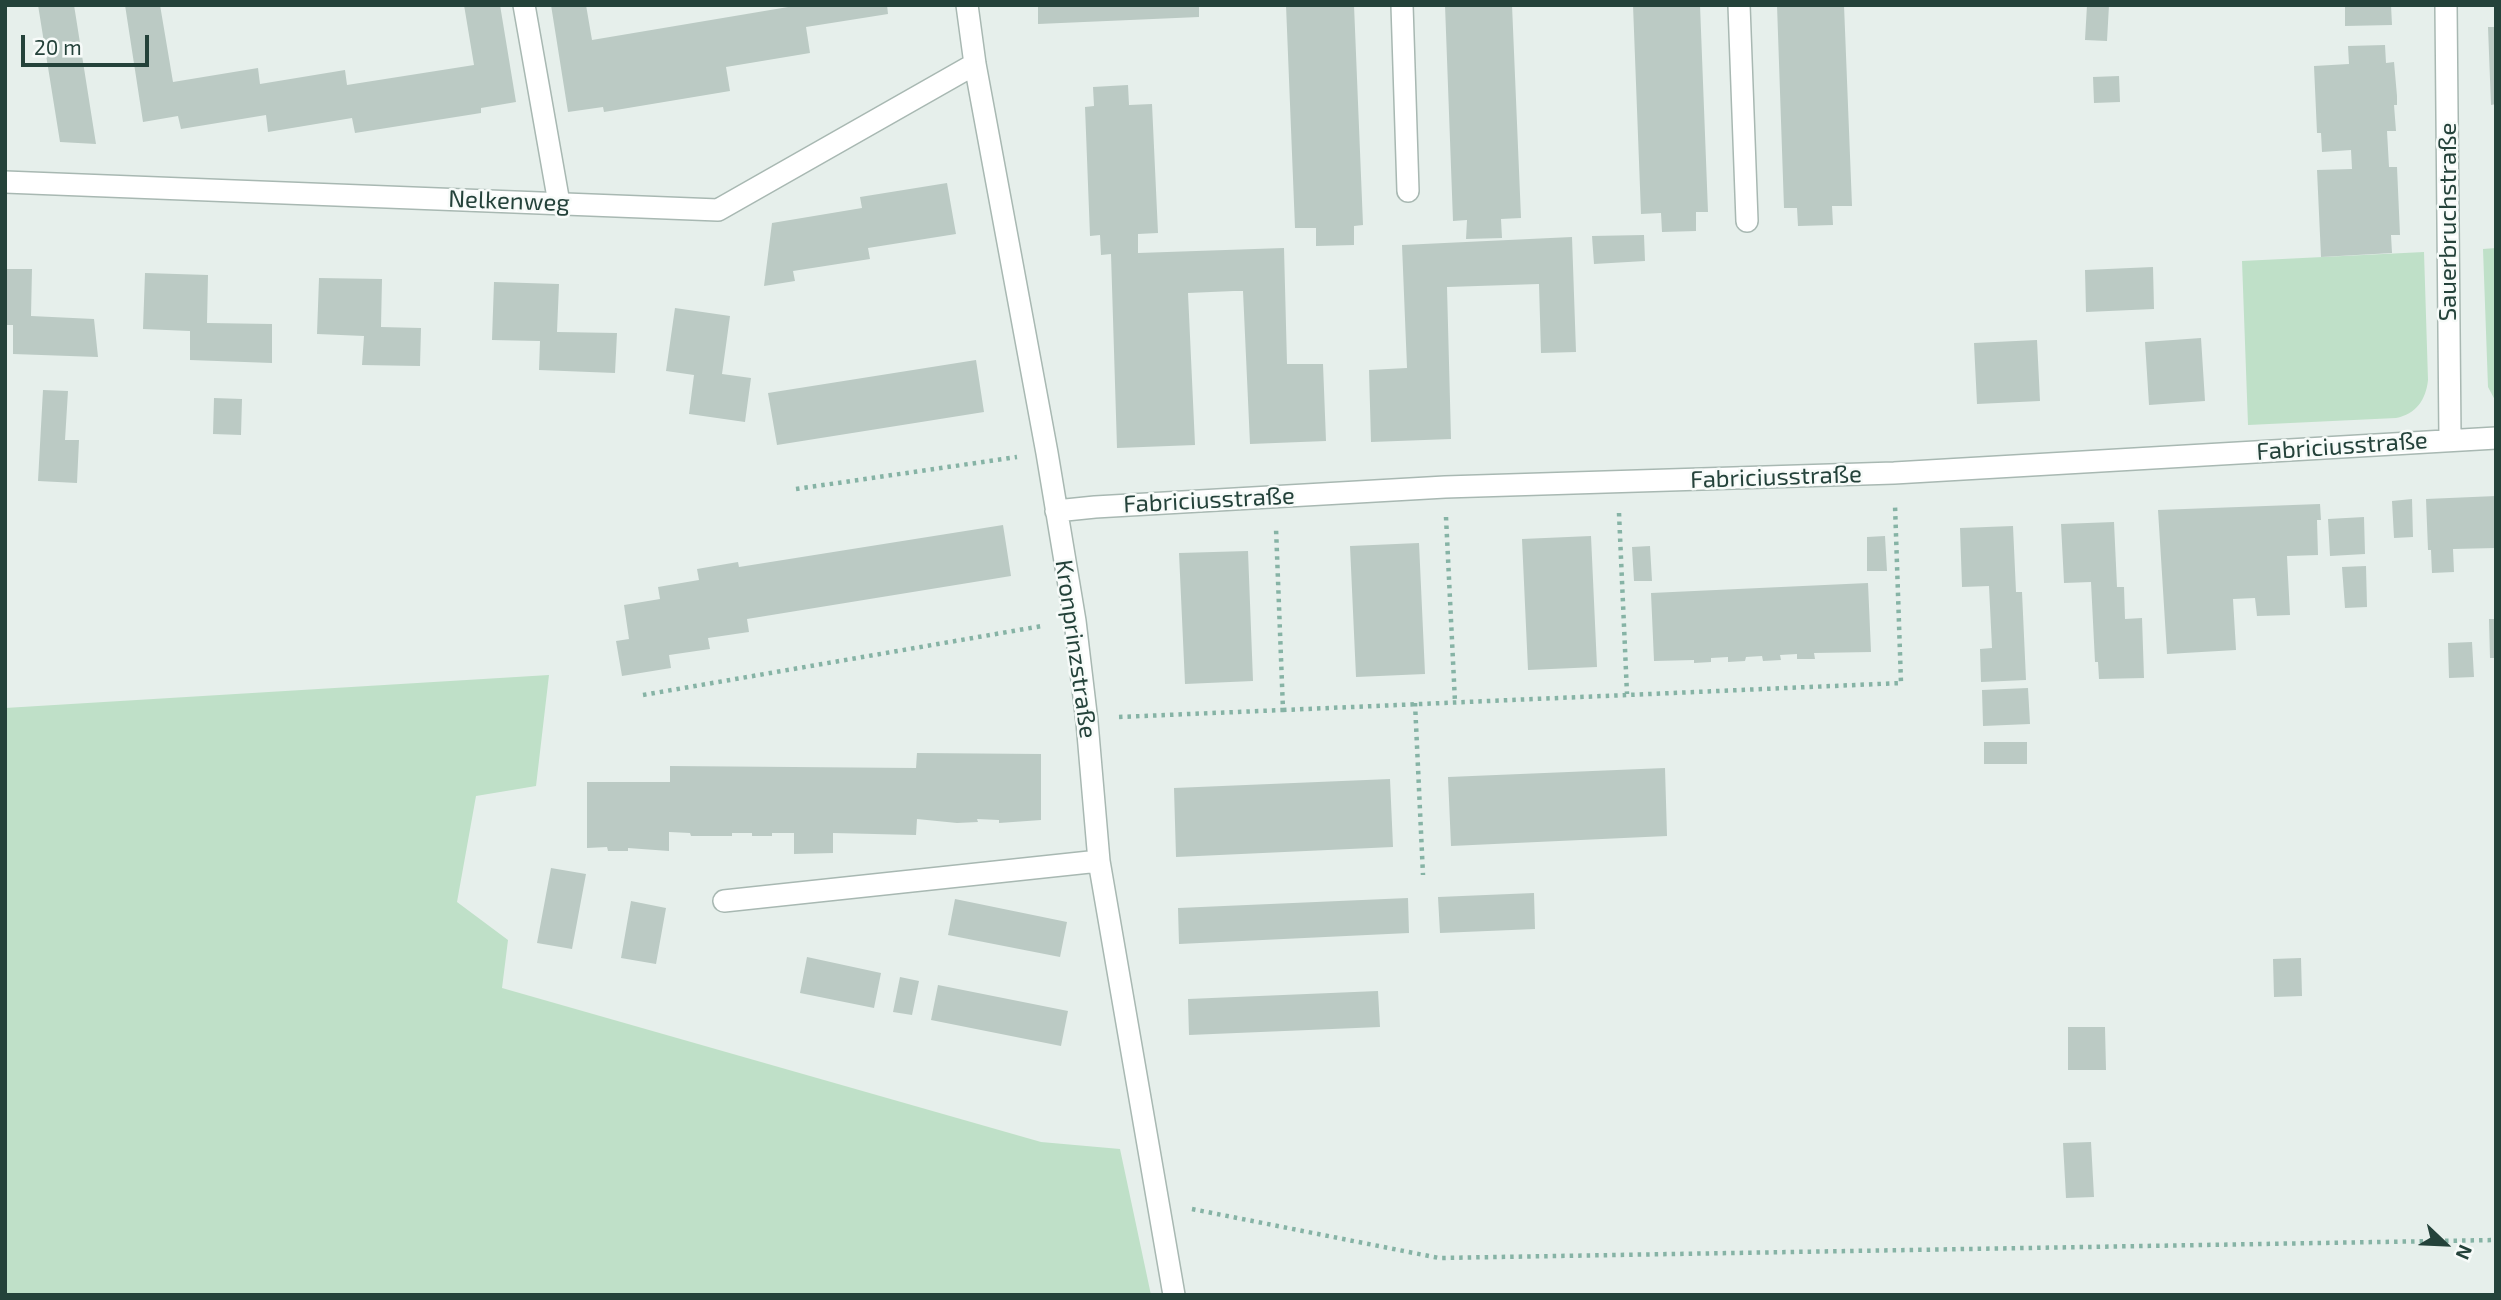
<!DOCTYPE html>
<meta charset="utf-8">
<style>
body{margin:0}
#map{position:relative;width:2501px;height:1300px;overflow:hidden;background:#e6efeb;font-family:"Exo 2",sans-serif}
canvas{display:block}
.frame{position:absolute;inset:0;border:7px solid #24423a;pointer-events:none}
.north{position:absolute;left:2410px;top:1209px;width:70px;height:70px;-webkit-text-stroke:5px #f7fbf9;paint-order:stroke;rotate:113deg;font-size:19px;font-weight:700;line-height:28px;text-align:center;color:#24423a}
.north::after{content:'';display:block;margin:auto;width:24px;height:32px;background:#24423a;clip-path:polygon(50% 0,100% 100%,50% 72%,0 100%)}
.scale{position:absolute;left:21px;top:35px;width:128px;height:32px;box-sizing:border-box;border:4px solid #24423a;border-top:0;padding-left:9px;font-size:21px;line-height:24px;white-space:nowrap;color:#24423a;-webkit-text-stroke:5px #f7fbf9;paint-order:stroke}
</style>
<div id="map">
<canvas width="2501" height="1300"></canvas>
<div class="frame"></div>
<div class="north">N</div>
<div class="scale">20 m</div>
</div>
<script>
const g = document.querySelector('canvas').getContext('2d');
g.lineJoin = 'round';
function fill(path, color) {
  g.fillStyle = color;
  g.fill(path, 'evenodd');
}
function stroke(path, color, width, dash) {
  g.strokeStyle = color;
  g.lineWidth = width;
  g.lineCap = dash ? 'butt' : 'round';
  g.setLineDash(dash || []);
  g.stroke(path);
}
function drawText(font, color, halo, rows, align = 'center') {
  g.font = font + ' "Exo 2",sans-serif';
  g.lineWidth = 5;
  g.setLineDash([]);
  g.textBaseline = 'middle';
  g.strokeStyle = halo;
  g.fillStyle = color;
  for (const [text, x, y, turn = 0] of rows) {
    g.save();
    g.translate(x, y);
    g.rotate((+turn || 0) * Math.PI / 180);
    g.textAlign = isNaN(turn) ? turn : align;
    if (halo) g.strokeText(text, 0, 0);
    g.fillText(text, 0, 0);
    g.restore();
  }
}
const green = new Path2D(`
 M2496 248V402L2488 387 2483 249Z
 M2424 252 2428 380C2426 400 2416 414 2396 418L2248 425 2242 261Z
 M549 675 536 786 476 796 457 902 508 940 502 988 1041 1142 1120 1149 1151 1295H5V708Z`);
const building = new Path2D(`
 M38 5H74L96 144 60 142Z
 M125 5H160L173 82 258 68 260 84 345 70 347 85 474 65 464 5H500L516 102 481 108V113L355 133 352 118 268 132 266 115 181 129 178 116 143 122Z
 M551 5H586L592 40 800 5H887L888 14 806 27 810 53 726 67 730 91 604 112 603 107 568 112Z
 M1038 5H1199V17L1038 24Z
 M1286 5H1354L1363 225 1354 226V245L1316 246V228H1295Z
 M1445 5H1512L1521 218 1501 219 1502 238 1466 239 1467 220 1453 221Z
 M1633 5H1700L1708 212H1696V231L1662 232 1661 213 1641 214Z
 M1777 5H1844L1852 206H1832L1833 225 1798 226 1797 208H1784Z
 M2087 5H2109L2107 41 2085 40Z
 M2345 5H2391L2392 25 2345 26Z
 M2488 27H2496V104L2491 105Z
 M2385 45 2386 63 2394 62 2397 96V105H2394L2396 131H2387L2389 167H2397L2400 235H2391L2392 253 2321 257 2317 170 2352 169 2351 150 2322 152 2321 133H2317L2314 66 2349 64 2348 46Z
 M2119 76 2120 102 2094 103 2093 77Z
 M1128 85 1129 105 1152 104 1158 233 1138 234V253L1284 248 1287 364H1323L1326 441 1250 444 1243 291H1234L1188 293 1195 445 1117 448 1111 254 1101 255 1100 235 1090 236 1085 107 1094 106 1093 87Z
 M947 183 956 234 868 248 870 259 793 271 795 281 764 286 772 223 862 208 860 197Z
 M1644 235 1645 261 1594 264 1592 236Z
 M1572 237 1576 352 1541 353 1539 284 1447 287 1451 439 1371 442 1369 370 1407 368 1402 245Z
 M2153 267 2154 309 2086 312 2085 270Z
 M5 269H32L31 316 94 319 98 357 13 354V325H5Z
 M145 273 208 275 207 323 272 324V363L190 360V331L143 329Z
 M319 278 382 279 381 327 421 328 420 366 362 365 364 336 317 334Z
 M494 282 559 284 557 332 617 333 615 373 539 370 540 341 492 340Z
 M675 308 730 316 722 374 751 378 745 422 689 414 694 375 666 371Z
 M2201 338 2205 401 2149 405 2145 342Z
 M2037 340 2040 401 1977 404 1974 343Z
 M976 360 984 412 777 445 768 393Z
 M43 390 68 391 65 440H79L77 483 38 481Z
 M214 398 242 399 241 435 213 434Z
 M2496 496V548L2453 549 2454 572 2432 573 2431 550H2428L2426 499Z
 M2412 499 2413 537 2394 538 2392 501Z
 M2320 504 2321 520H2317L2318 555 2287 556 2290 615 2257 616 2255 598 2233 599 2236 650 2167 654 2158 510Z
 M2364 517 2365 554 2330 556 2328 519Z
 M2114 522 2117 587H2124L2125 619 2142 618 2144 678 2099 679 2098 662H2095L2091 582 2064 583 2061 524Z
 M1003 525 1011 576 747 619 749 632 708 638 710 649 669 655 671 668 622 676 616 641 629 639 624 605 660 599 658 587 699 580 697 569 738 562 739 567Z
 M2013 526 2016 592H2022L2026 680 1981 682 1980 649 1992 648 1989 586 1962 587 1960 528Z
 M1591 536 1597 667 1528 670 1522 539Z
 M1885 536 1887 571H1867V537Z
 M1419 543 1425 674 1356 677 1350 546Z
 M1650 546 1652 581H1634L1632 547Z
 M1248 551 1253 681 1185 684 1179 553Z
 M2366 566 2367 607 2345 608 2342 567Z
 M1868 583 1871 652 1814 653 1815 659H1797V654L1780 655 1781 660 1763 661 1762 656 1746 657 1745 661 1728 662V657L1711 658V662L1694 663V660L1654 661 1651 593Z
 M2489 619H2496V658H2490Z
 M2472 642 2474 677 2449 678 2448 643Z
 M2028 688 2030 724 1983 726 1982 690Z
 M1984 742H2027V764H1984Z
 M917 753 1041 754V820L999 823V820L977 819 978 822 957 823 917 819 916 835 833 833V853L794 854V833H772V836H752V833H732V836H691L690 833 669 832V851L628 848V851H608L607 847 587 848V782H670V766L916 768Z
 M1665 768 1667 836 1451 846 1448 777Z
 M1390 779 1393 847 1176 857 1174 788Z
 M551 868 586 874 572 949 537 943Z
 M1534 893 1535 929 1440 933 1438 897Z
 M1408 898 1409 933 1179 944 1178 908Z
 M955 899 1067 922 1060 957 948 935Z
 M631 901 666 908 656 964 621 958Z
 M807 957 881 973 874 1008 800 993Z
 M2301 958 2302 996 2274 997 2273 959Z
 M900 977 919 981 912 1015 893 1012Z
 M938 985 1068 1011 1061 1046 931 1020Z
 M1378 991 1380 1027 1189 1035 1188 999Z
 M2068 1027H2105L2106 1070H2068Z
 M2091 1142 2094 1197 2066 1198 2063 1143Z`);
const path = new Path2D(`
 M796 489 1017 457
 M1619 513 1627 694
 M1446 517 1455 702
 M643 695 1042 626
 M1415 703 1423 875
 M1283 710 1901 683 1895 505
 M1119 717 1283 710 1276 528
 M1192 1209 1439 1258 2496 1240`);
const service = new Path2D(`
 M524 5 559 203`);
const minor = new Path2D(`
 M967 5 975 64 1047 453 1075 621 1087 722 1099 861 1174 1295
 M1402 5 1408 191
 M1739 5 1747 221
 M2446 5 2450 439
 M5 182 718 210 975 64
 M1056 511 1095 507 1445 487 1894 473 2496 438
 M724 901 1099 861`);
const streetNames = [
 ["Nelkenweg",509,201,2],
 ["Sauerbruchstraße",2448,222,-90],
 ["Fabriciusstraße",2342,446,-4],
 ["Fabriciusstraße",1776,477,-2],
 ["Fabriciusstraße",1209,500,-3],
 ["Kronprinzstraße",1076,649,82]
];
fill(green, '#bfe0c8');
fill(building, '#bbcac4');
stroke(service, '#a8b8b2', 24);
stroke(minor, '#a8b8b2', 24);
stroke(path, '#86b3a5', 4.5, [3.5, 5]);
stroke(service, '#fff', 21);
stroke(minor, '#fff', 21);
drawText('24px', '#24423a', '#f7fbf9', streetNames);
</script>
